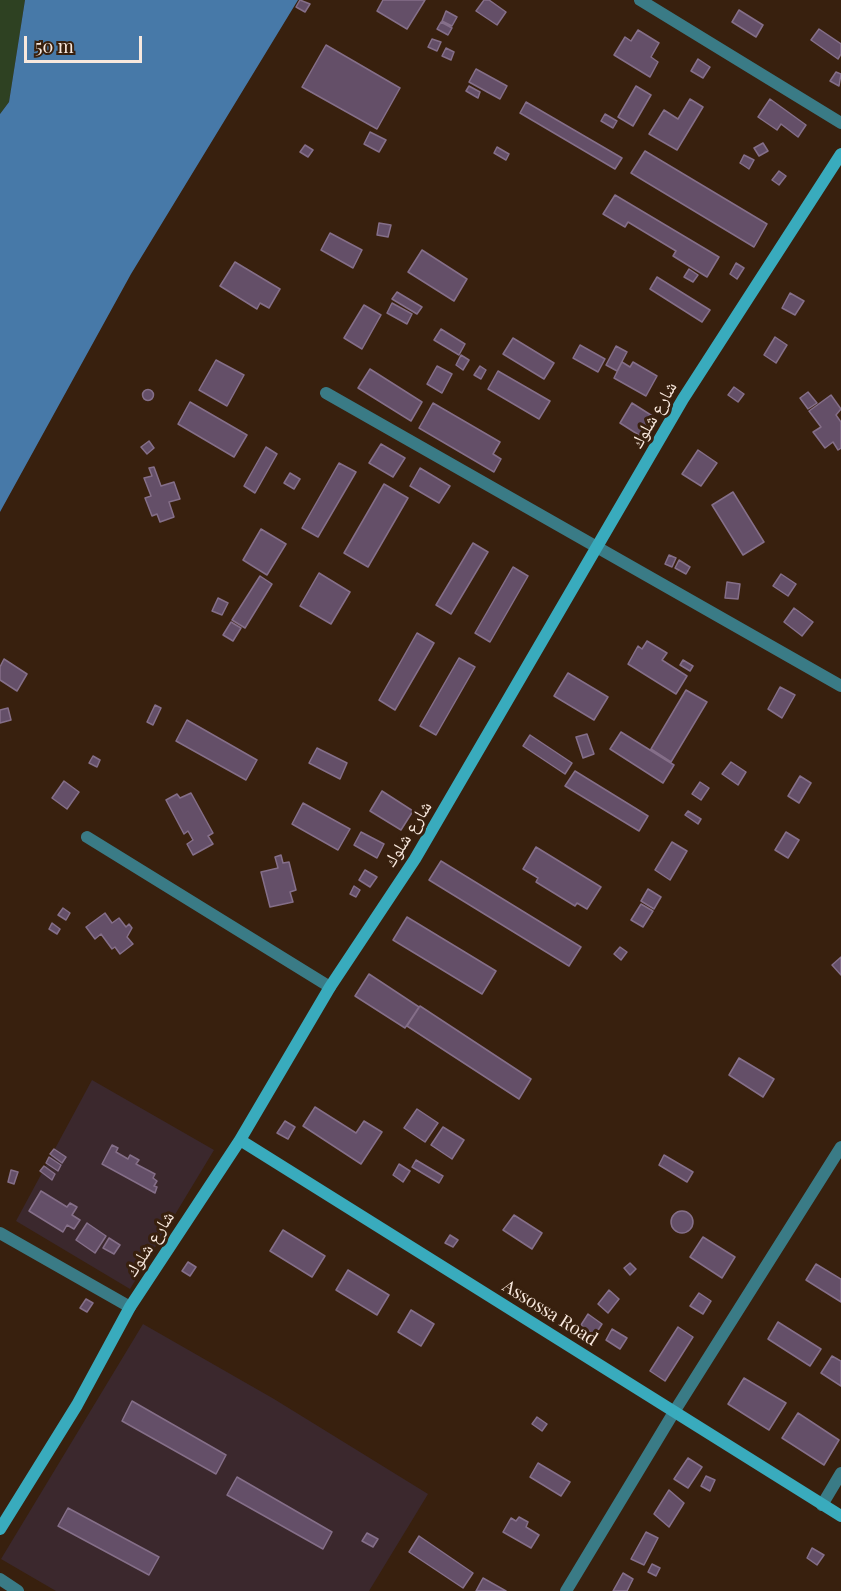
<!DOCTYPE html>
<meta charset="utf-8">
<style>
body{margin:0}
#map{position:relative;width:841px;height:1591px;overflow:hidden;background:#38200e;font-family:"Playfair Display",serif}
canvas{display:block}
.scale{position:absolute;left:24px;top:36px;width:118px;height:27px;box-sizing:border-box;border:3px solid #f8e8dd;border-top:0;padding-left:8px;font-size:18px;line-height:21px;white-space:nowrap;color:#f8e8dd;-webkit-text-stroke:4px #38200e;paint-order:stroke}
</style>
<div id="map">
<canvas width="841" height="1591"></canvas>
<div class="scale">50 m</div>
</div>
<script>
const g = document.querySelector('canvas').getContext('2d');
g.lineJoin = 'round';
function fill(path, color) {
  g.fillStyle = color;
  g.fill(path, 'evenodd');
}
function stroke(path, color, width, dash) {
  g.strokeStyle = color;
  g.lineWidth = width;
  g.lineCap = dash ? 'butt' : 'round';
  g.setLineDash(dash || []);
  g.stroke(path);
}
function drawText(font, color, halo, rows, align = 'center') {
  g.font = font + ' "Playfair Display","Noto Naskh Arabic",serif';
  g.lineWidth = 6;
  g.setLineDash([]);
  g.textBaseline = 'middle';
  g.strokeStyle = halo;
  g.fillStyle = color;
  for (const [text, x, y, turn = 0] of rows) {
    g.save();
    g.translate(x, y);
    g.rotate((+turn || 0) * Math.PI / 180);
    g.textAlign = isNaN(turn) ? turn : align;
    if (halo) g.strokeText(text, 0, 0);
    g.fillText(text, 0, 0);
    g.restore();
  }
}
const education = new Path2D(`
 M92 1080 214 1150 130 1289 16 1221Z
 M143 1324 274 1399 428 1494 369 1591H56L1 1559Z`);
const green = new Path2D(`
 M0 0H25L9 102 0 114Z`);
const water = new Path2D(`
 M25 0H298L131 274 0 512V114L9 102Z`);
const building = new Path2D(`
 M300 0 310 4 305 12 296 7Z
 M383 0H425L407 29 377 11Z
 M484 0H489L506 12 497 25 476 11Z
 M739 10 763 25 756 37 732 22Z
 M446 11 457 17 452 26 442 21Z
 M441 22 452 28 448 35 437 29Z
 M819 29 841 44V54L838 59 811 40Z
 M638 30 659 43 651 57 658 62 650 77 614 55 625 37 631 41Z
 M432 39 441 42 437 51 428 47Z
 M326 45 400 88 377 129 302 87Z
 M446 48 454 52 451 60 442 56Z
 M698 59 710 67 703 78 691 71Z
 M476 69 507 86 500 99 469 82Z
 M836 72 841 74 839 86 830 81Z
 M469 86 480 92 478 98 466 91Z
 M636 86 651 95 633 126 618 117Z
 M690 99 703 107 677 150 649 134 664 110 678 119Z
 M770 99 806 125 798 137 781 124 777 130 758 117Z
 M526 102 622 158 615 169 520 113Z
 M605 114 617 121 613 128 601 121Z
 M370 132 386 140 379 152 364 144Z
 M763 143 768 151 759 156 754 148Z
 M305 145 313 150 308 157 300 152Z
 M497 147 509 154 506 160 494 153Z
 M645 151 767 224 754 247 631 173Z
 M744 155 754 160 749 169 740 163Z
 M779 171 786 176 779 185 772 180Z
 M615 195 719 257 707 277 673 256 676 251 628 222 625 227 603 214Z
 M379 223 391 225 388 237 377 235Z
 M330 233 362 250 353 268 321 250Z
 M422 250 467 279 454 301 408 272Z
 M235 262 280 289 269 308 260 303 257 309 220 286Z
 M736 263 744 268 737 279 730 274Z
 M689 269 698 275 693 282 684 277Z
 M657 277 710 310 702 322 650 289Z
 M397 292 422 307 417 314 392 299Z
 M790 293 804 301 795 315 782 308Z
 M392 303 412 314 407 324 387 313Z
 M364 305 381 315 362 349 344 338Z
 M441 329 465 344 459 355 434 340Z
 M775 337 787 345 776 363 764 355Z
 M513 338 554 363 544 379 503 354Z
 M580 345 605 359 598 372 573 358Z
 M616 346 627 352 617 371 606 365Z
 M461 355 469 360 463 370 456 365Z
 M216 360 244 375 227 406 199 390Z
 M622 362 630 367 633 362 657 376 646 396 614 378Z
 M437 366 452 374 442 393 427 384Z
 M480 366 486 370 481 379 474 375Z
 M370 369 422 402 411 421 358 388Z
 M498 371 550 401 539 419 488 389Z
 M734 387 744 394 738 402 728 395Z
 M142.5 395a5.5 5.5 0 1 1 11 0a5.5 5.5 0 1 1-11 0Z
 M808 392 817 403 808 409 800 398Z
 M831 395 841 409 836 415 841 422V448L838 450 833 442 825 448 813 432 821 427 809 411Z
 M190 402 247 435 234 457 178 424Z
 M433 403 500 442 493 454 501 459 494 472 419 428Z
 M632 403 654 417 642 437 620 423Z
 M149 441 154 448 147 454 141 447Z
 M381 444 405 458 393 477 369 463Z
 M266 447 277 454 255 493 244 486Z
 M698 450 717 463 701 486 682 474Z
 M339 463 356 472 318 537 302 528Z
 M154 467 161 486 174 482 180 499 169 502 174 517 160 522 157 514 152 516 145 498 151 496 144 478 152 476 149 468Z
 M420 468 450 486 439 503 410 486Z
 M290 473 300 479 294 489 284 483Z
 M384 484 408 498 368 567 344 553Z
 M733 492 764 542 743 555 712 505Z
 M261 529 286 544 267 575 243 560Z
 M473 543 488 552 451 614 436 605Z
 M669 555 676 558 672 567 665 564Z
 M679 560 690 567 686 574 675 568Z
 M513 567 528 576 490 642 475 633Z
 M319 573 350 592 331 624 300 606Z
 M781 574 796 584 788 596 773 586Z
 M260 576 272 584 245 628 232 620Z
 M727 582 740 584 738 599 725 598Z
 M218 598 228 603 222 615 212 611Z
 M794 608 813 622 802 636 784 622Z
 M231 622 241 628 233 641 223 635Z
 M417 633 434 643 395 710 379 700Z
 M647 641 667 653 662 660 687 676 676 694 628 664 638 646 642 649Z
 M459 658 475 667 436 735 420 726Z
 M4 659 27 674 17 691 0 680V667Z
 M683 660 693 666 690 671 680 665Z
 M568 673 608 697 594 720 554 696Z
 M780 687 795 695 782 718 768 709Z
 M686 690 707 702 671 762 651 749Z
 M155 705 161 708 153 725 147 722Z
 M8 708 11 720 0 723V710Z
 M187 720 257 760 246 780 176 741Z
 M621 732 674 765 663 783 610 749Z
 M587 734 594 754 583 758 576 737Z
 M530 735 572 763 565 774 523 746Z
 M317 748 347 763 340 779 309 763Z
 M93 756 100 760 97 767 89 763Z
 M731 762 746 772 738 785 722 774Z
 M575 771 648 816 639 831 565 786Z
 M800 776 811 783 799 803 788 796Z
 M64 781 79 792 67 809 52 798Z
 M700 782 709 788 701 800 692 794Z
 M382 791 413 811 401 830 370 811Z
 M191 793 213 833 208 836 213 844 193 855 187 844 193 840 188 831 184 834 166 800 177 794 180 798Z
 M303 803 350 829 338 850 292 824Z
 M688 811 701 819 698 824 685 815Z
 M361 832 384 844 377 858 354 845Z
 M786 832 799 840 788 858 775 850Z
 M672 842 687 851 670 880 655 870Z
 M536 847 601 887 587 909 577 903 575 906 536 882 538 878 523 869Z
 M281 855 283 863 289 862 296 890 290 892 293 902 270 907 261 872 278 868 275 857Z
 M441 861 581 947 569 966 429 880Z
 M365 870 377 877 370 887 359 880Z
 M354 886 360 890 356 897 350 894Z
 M648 889 661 897 654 909 641 901Z
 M641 904 653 911 643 927 631 920Z
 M63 908 70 913 66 920 58 915Z
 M105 913 112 923 119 918 126 927 129 924 132 928 127 937 133 944 120 954 115 947 112 949 101 934 95 939 86 927Z
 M407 917 496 971 482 994 393 940Z
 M52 923 60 929 57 934 49 929Z
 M620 947 627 952 621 960 614 954Z
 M841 957V975L832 965Z
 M369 974 419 1007 405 1028 355 996Z
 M420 1006 531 1079 519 1099 407 1026Z
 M739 1058 774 1079 763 1097 729 1075Z
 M315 1107 356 1133 364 1121 382 1132 361 1164 303 1126Z
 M417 1109 438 1123 425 1142 404 1128Z
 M285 1121 295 1127 288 1139 277 1133Z
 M443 1127 464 1140 452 1159 431 1145Z
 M112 1145 118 1148 116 1152 128 1159 130 1155 139 1160 136 1164 155 1174 153 1178 157 1181 154 1186 157 1187 155 1193 102 1164Z
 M54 1149 66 1157 62 1163 50 1154Z
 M664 1155 693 1172 687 1182 659 1165Z
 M49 1157 61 1165 58 1171 46 1163Z
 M416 1160 443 1176 439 1183 412 1167Z
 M399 1164 410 1171 403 1182 393 1175Z
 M44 1166 55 1174 52 1180 40 1171Z
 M11 1170 18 1172 14 1184 8 1182Z
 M41 1191 67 1207 70 1203 77 1207 72 1215 80 1220 74 1229 67 1225 63 1232 29 1211Z
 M671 1222a11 11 0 1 1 22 0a11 11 0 1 1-22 0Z
 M514 1215 542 1233 532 1249 503 1230Z
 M87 1223 106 1236 95 1253 76 1240Z
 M283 1230 325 1256 312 1277 270 1251Z
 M450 1235 458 1240 453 1247 445 1243Z
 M703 1237 735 1257 722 1278 690 1257Z
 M109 1238 120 1245 114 1254 103 1248Z
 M188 1262 196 1267 190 1276 182 1271Z
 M630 1263 636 1269 630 1275 624 1268Z
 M816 1264 841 1279V1302L806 1280Z
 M348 1270 389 1295 377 1315 336 1290Z
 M609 1290 619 1299 608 1313 598 1304Z
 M699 1293 711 1301 703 1314 690 1306Z
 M86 1299 93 1303 87 1312 80 1308Z
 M411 1310 434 1324 421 1346 398 1332Z
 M588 1314 602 1324 595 1335 581 1325Z
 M778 1322 821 1349 810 1366 768 1339Z
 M678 1327 693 1337 665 1381 650 1371Z
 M612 1329 627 1338 620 1349 606 1340Z
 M832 1356 841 1361V1386L821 1373Z
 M744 1378 786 1403 769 1430 728 1404Z
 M132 1401 226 1455 216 1474 122 1421Z
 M798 1413 839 1440 824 1465 782 1438Z
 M537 1417 547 1424 542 1431 532 1424Z
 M688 1458 702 1467 688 1488 674 1479Z
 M538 1463 570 1482 561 1496 530 1477Z
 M706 1476 715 1480 710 1491 701 1486Z
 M237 1477 332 1532 323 1549 227 1495Z
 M669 1490 684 1503 669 1527 654 1514Z
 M68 1508 159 1557 149 1575 58 1526Z
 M519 1517 528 1522 526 1527 539 1535 531 1548 503 1532 511 1518 516 1521Z
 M646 1532 658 1538 644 1565 631 1559Z
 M367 1533 378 1539 373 1547 362 1541Z
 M419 1536 473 1573 463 1588 409 1552Z
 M812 1548 824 1555 817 1565 807 1558Z
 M652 1564 660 1568 656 1576 648 1572Z
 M623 1573 633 1579 627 1591H613Z
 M483 1578 506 1591H476Z`);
const street = new Path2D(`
 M640 0 841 123
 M326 393 841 686
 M87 837 330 987
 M0 1233 130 1307
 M822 1505 841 1473
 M0 1579 18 1591
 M566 1591 674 1412 841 1147`);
const secondary = new Path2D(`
 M240 1140 841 1516
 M0 1529 77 1405 130 1307 240 1140 330 987 415 859 683 399 841 154`);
const streetNames = [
 ["شارع شلوك",654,415,-60],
 ["شارع شلوك",408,834,-58],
 ["شارع شلوك",150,1244,-57],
 ["Assossa Road",550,1313,32]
];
fill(education, '#3b282d');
fill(green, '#2e4122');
fill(water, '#4779a8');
fill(building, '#644f68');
stroke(building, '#856f89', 1.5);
stroke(street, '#3a7b86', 12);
stroke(secondary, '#39abbd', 12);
drawText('18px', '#f8e8dd', '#38200e', streetNames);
</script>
